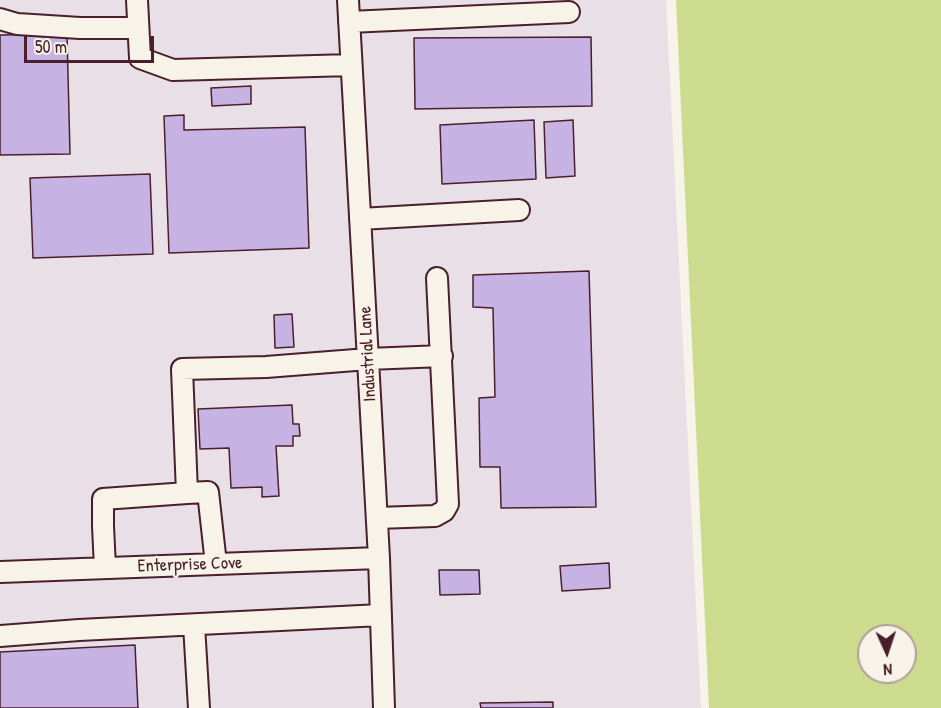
<!DOCTYPE html>
<style>
body{margin:0}
#map{position:relative;width:941px;height:708px;overflow:hidden;background:#f7f3e8;font-family:"Patrick Hand",sans-serif}
canvas{display:block}
.north{position:absolute;left:857px;top:624px;width:60px;height:60px;box-sizing:border-box;background:#f7f3e8;border:2px solid #b29e9c;border-radius:50%;rotate:177deg;font-size:16px;font-weight:700;line-height:24px;text-align:center;color:#4a1f2b}
.north::after{content:'';display:block;margin:auto;width:21px;height:27px;background:#4a1f2b;clip-path:polygon(50% 0,100% 100%,50% 72%,0 100%)}
.scale{position:absolute;left:24px;top:36px;width:130px;height:27px;box-sizing:border-box;border:3px solid #4a1f2b;border-top:0;padding-left:8px;font-size:18px;line-height:21px;white-space:nowrap;color:#4a1f2b;-webkit-text-stroke:4px #f7f3e8;paint-order:stroke}
</style>
<div id="map">
<canvas width="941" height="708"></canvas>
<div class="north">N</div>
<div class="scale">50 m</div>
</div>
<script>
const g = document.querySelector('canvas').getContext('2d');
g.lineJoin = 'round';
function fill(path, color) {
  g.fillStyle = color;
  g.fill(path, 'evenodd');
}
function stroke(path, color, width, dash) {
  g.strokeStyle = color;
  g.lineWidth = width;
  g.lineCap = dash ? 'butt' : 'round';
  g.setLineDash(dash || []);
  g.stroke(path);
}
function drawText(font, color, halo, rows, align = 'center') {
  g.font = font + ' "Patrick Hand",sans-serif';
  g.lineWidth = 4.5;
  g.setLineDash([]);
  g.textBaseline = 'middle';
  g.strokeStyle = halo;
  g.fillStyle = color;
  for (const [text, x, y, turn = 0] of rows) {
    g.save();
    g.translate(x, y);
    g.rotate((+turn || 0) * Math.PI / 180);
    g.textAlign = isNaN(turn) ? turn : align;
    if (halo) g.strokeText(text, 0, 0);
    g.fillText(text, 0, 0);
    g.restore();
  }
}
const built = new Path2D(`
 M0 0H666L701 708H0Z`);
const green = new Path2D(`
 M676 0H941V708H709ZM869 636H905V672H869Z`);
const building = new Path2D(`
 M67 34 70 154 0 155V35Z
 M591 37 592 106 415 109 414 38Z
 M251 86V104L212 106 211 88Z
 M184 115V130L305 127 309 248 169 253 164 116Z
 M534 120 536 179 442 184 440 125Z
 M573 120 575 176 546 178 544 122Z
 M150 174 153 254 33 258 30 178Z
 M589 271 596 507 501 508 500 467H480L479 398 495 397 493 308 473 307V275Z
 M292 314 294 347 275 348 274 315Z
 M292 405 293 424H299L300 436H293V446H276L279 496 262 497V487L231 488 229 448 200 449 198 409Z
 M609 563 610 588 562 591 560 566Z
 M439 570H479L480 594 440 595Z
 M135 645 138 708H0V652Z
 M553 702V708H481L480 703Z`);
const minor = new Path2D(`
 M137 0 140 58 173 70 351 65
 M348 0 379 558 384 708
 M0 19 17 24 80 28H138
 M349 22 569 12
 M360 219 519 210
 M187 493 208 492 216 564
 M377 518 435 516 444 511 448 504 437 278
 M105 568 103 526V499L187 493 182 369 266 367 368 359 442 356
 M0 572 379 558
 M194 625 199 708
 M0 636 79 630 381 615`);
const streetNames = [
 ["Industrial Lane",368,354,-93],
 ["Enterprise Cove",190,565,-2]
];
fill(built, '#e8e0e6');
fill(green, '#cddb8f');
fill(building, '#c6b3e3');
stroke(building, '#4a1f2b', 1.5);
stroke(minor, '#4a1f2b', 24);
stroke(minor, '#f7f3e8', 20);
drawText('18px', '#4a1f2b', '#f7f3e8', streetNames);
</script>
